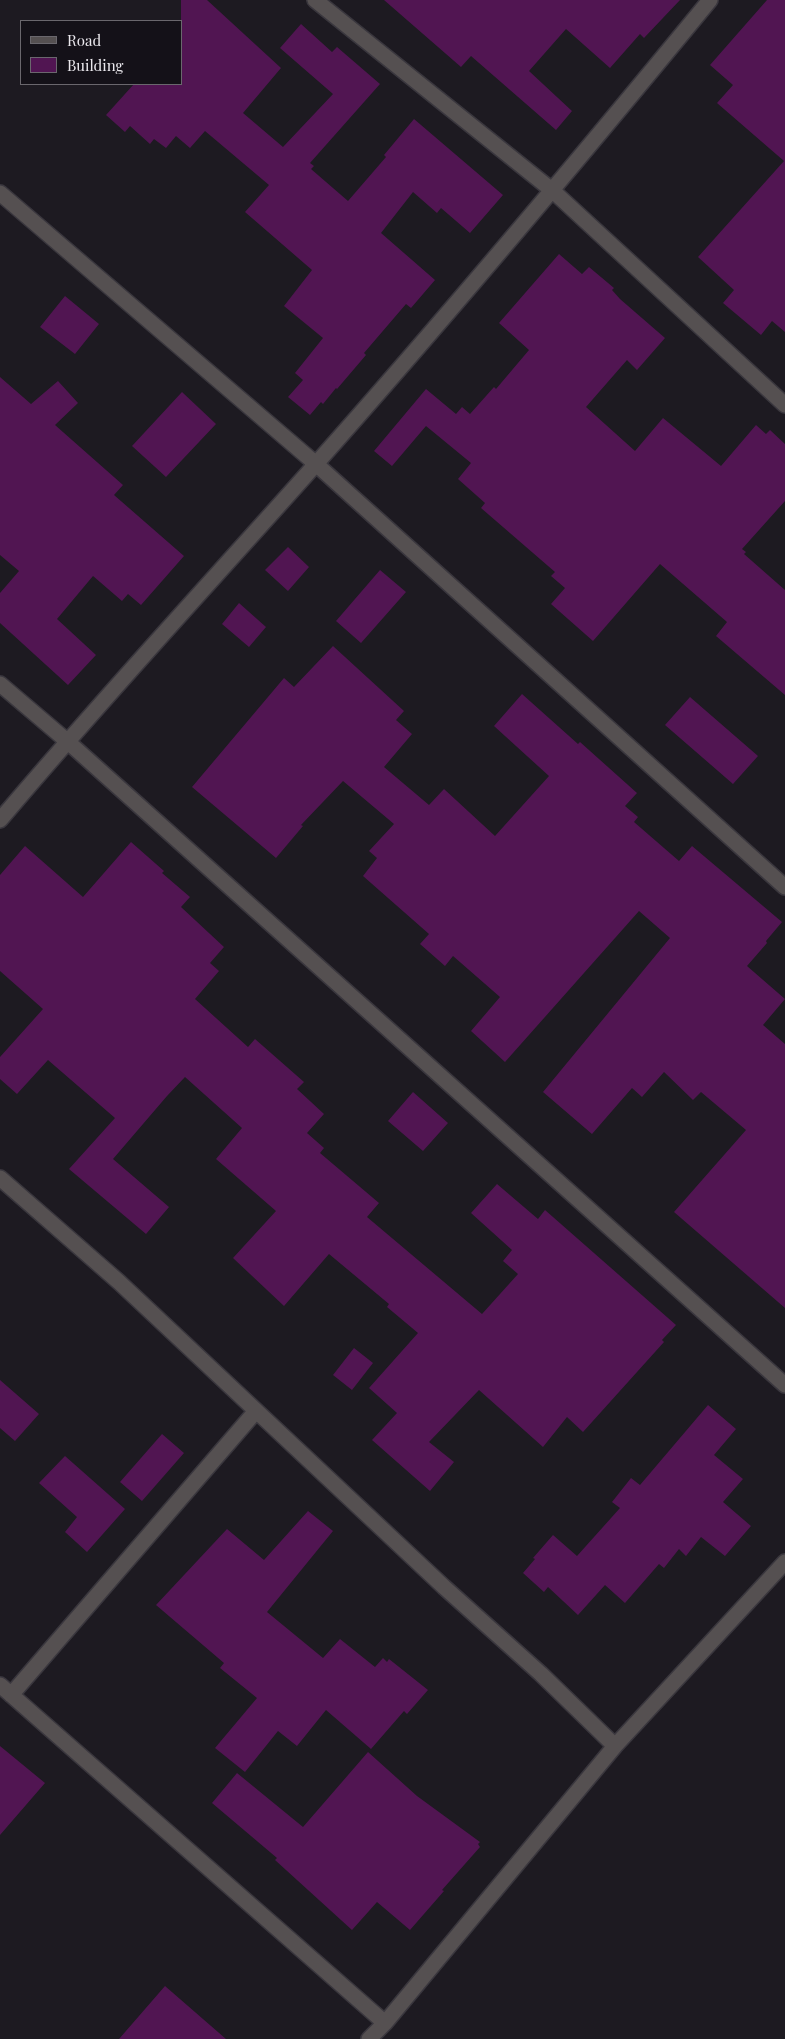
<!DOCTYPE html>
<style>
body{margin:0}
#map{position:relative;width:785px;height:2039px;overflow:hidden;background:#1d1a21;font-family:"Playfair Display",serif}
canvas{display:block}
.legend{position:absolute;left:20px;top:20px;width:162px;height:65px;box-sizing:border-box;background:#141118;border:1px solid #6a676d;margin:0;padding:6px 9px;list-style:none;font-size:15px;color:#eae8ed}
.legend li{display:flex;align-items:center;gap:10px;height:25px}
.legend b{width:25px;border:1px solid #6a676d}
</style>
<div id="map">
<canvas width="785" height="2039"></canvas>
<ul class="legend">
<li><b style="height:6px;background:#555051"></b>Road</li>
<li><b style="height:14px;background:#511552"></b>Building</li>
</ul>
</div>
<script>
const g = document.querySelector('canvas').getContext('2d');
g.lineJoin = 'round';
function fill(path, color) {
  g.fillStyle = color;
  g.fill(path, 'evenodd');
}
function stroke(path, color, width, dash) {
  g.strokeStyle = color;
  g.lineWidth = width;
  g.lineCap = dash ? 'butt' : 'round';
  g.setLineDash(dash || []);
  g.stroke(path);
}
const building = new Path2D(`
 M181 0H207L281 68 243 113 283 147 333 94 280 48 301 24 332 52 337 47 380 84 310 163 314 166 311 169 348 201 386 157 384 155 414 119 503 195 470 233 441 208 437 213 413 192 381 233 435 280 411 308 406 304 364 353 366 355 337 389 336 388 323 404 321 402 310 415 288 397 303 380 295 373 323 338 284 306 312 270 245 212 269 185 205 131 190 148 176 136 166 148 154 139 150 144 130 126 125 132 106 115 134 84H181Z
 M384 0H680L644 38 640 34 610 68 566 29 529 71 572 111 556 130 471 56 461 67Z
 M767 0H785V332L772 321 761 335 723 303 734 290 698 257 784 161 717 103 733 85 710 65Z
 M559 254 582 274 589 267 614 288 612 290 620 299 665 338 637 370 627 360 586 407 635 451 663 418 721 466 756 425 766 434 770 430 785 444V501L742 549 746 552 744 554 785 590V695L716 636 727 622 660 564 593 641 551 604 565 588 551 576 555 572 481 508 485 503 458 479 471 463 426 426 392 466 374 451 426 389 456 414 462 407 470 414 494 387 496 389 529 350 499 323Z
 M65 296 99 324 75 354 40 327Z
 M0 377 31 404 58 381 78 403 55 425 123 485 114 495 184 556 141 605 128 594 122 601 93 576 57 619 96 655 68 685 0 623V593L19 571 0 555Z
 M182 392 216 424 166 477 132 446Z
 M288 547 309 567 288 591 265 570Z
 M380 570 406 592 361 643 336 621Z
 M239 603 266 627 249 647 222 624Z
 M333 646 404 711 396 720 412 734 384 767 429 805 444 789 495 836 549 776 494 726 522 694 578 744 580 742 637 793 625 806 638 817 634 822 679 861 692 846 782 922 766 941 767 943 747 966 785 999 763 1025 785 1044V1308L674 1212 746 1130 701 1092 693 1100 664 1072 642 1097 632 1088 592 1134 543 1092 670 938 639 911 505 1062 471 1031 500 997 453 956 445 966 420 944 429 934 363 876 377 858 369 851 394 824 343 781 301 825 303 826 276 858 192 787 284 678 294 687Z
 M690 697 758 756 733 784 665 725Z
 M131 842 164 871 162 873 190 897 181 907 224 947 210 963 219 971 195 999 248 1047 255 1039 304 1082 297 1089 324 1114 307 1133 324 1148 320 1153 379 1203 367 1217 482 1314 518 1274 503 1261 512 1250 471 1213 497 1184 538 1219 545 1210 676 1325 662 1340 664 1342 583 1432 567 1417 543 1447 479 1390 429 1442 454 1462 430 1491 372 1440 397 1413 369 1388 418 1333 387 1307 389 1304 329 1254 284 1306 233 1258 276 1211 216 1159 242 1128 185 1077 167 1096 113 1159 169 1207 146 1234 69 1169 115 1118 48 1060 17 1094 0 1079V1057L43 1009 0 971V875L25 846 83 897Z
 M413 1092 448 1123 423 1151 388 1121Z
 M354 1348 373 1363 352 1390 333 1375Z
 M0 1380 39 1414 15 1441 0 1428Z
 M708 1405 736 1429 714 1455 743 1479 723 1502 751 1526 725 1556 701 1537 686 1556 679 1549 664 1568 659 1564 625 1603 605 1585 578 1615 548 1587 544 1592 523 1573 535 1559 533 1558 553 1535 577 1556 620 1508 612 1502 631 1478 640 1485Z
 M162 1434 184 1453 142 1501 120 1482Z
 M65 1456 125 1509 87 1552 65 1532 77 1517 39 1483Z
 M308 1511 333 1531 267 1612 323 1658 340 1639 375 1667 383 1658 387 1662 389 1659 428 1690 407 1714 404 1711 371 1749 326 1710 297 1746 278 1731 245 1772 215 1748 257 1698 220 1668 224 1663 156 1605 227 1529 264 1560Z
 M0 1746 45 1783 0 1835Z
 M368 1752 417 1796 480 1842 478 1844 480 1847 442 1890 444 1891 410 1930 377 1902 352 1930 275 1860 277 1858 212 1803 237 1773 303 1827Z
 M165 1986 226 2039H119Z`);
const minor = new Path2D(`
 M315 0 553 191 785 405
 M0 193 316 464 785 887
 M0 684 67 741 785 1385
 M0 820C102 699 210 583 315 465 450 313 581 157 710 0
 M0 1178 119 1282 444 1587 541 1674 615 1746
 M0 1685 385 2023
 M11 1695 256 1411
 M369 2039 385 2023 615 1746 785 1562`);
fill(building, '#511552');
stroke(minor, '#3a373e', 18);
stroke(minor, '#555051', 15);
</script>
